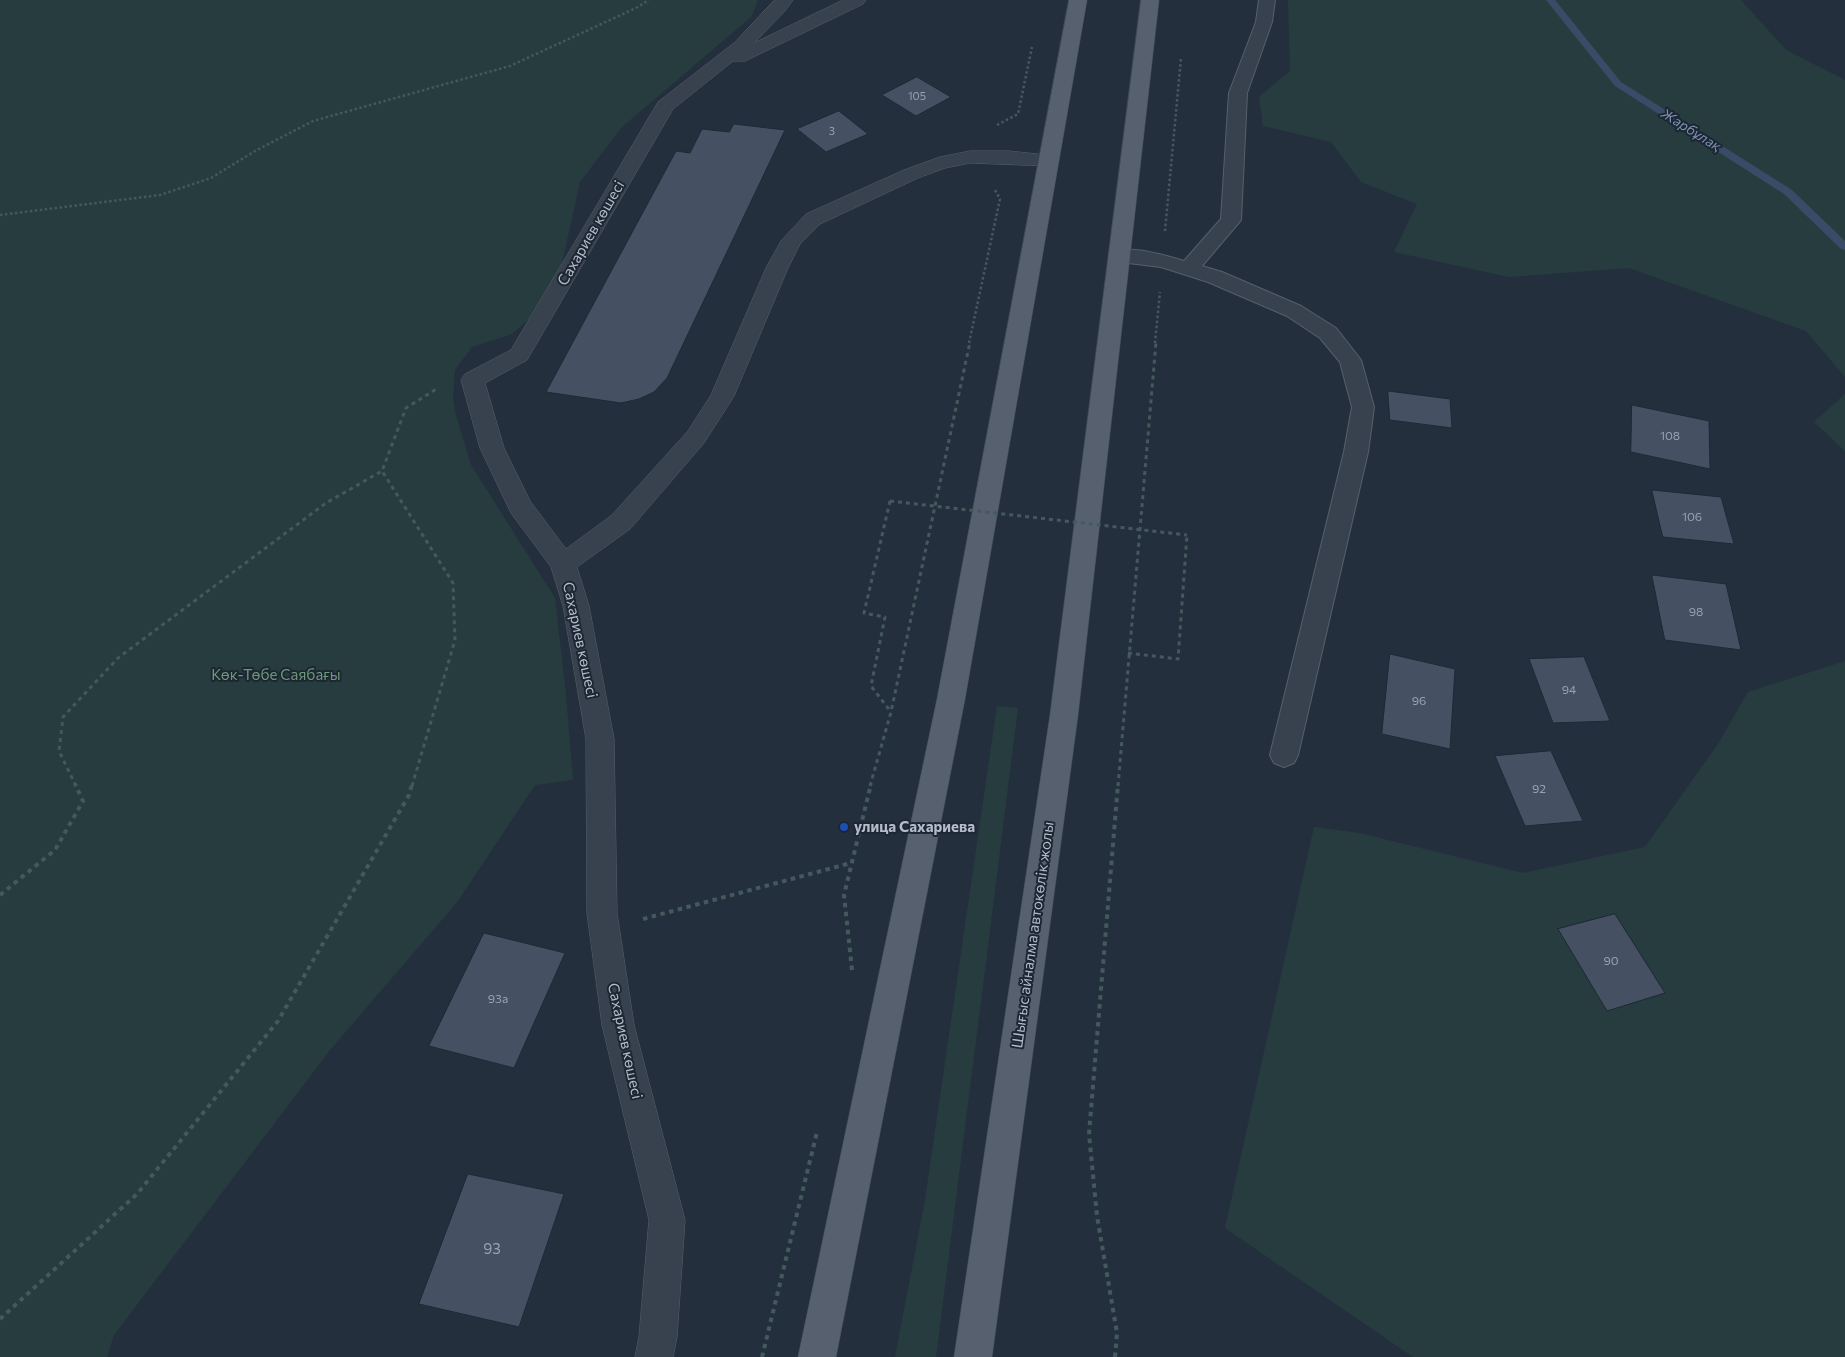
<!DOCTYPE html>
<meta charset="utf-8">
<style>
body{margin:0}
canvas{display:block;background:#242f3e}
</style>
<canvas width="1845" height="1357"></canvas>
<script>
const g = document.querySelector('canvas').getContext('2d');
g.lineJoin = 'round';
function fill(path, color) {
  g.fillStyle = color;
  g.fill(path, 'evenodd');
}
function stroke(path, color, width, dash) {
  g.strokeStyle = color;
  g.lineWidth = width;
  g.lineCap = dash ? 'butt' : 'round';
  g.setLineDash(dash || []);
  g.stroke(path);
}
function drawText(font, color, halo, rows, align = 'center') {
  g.font = font + ' Commissioner,sans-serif';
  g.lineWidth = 4;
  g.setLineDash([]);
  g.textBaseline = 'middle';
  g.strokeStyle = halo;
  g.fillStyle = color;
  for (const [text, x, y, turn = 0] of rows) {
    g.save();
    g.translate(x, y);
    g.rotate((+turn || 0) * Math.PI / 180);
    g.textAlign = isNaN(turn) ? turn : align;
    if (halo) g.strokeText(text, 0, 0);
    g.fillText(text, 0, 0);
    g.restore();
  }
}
const green = new Path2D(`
 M0 0H758L752 16 621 128 580 182 558 281 542 308 512 334 472 347 455 370 453 398 455 412 471 465 555 598 566 695 573 780 535 785 458 901 330 1050 114 1335 107 1357H0Z
 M1288 0H1741L1786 50 1845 80V377L1806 331 1629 268 1509 277 1394 252 1417 204 1361 182 1331 142 1263 126 1259 97 1290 71Z
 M1845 394V451L1814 422Z
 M1845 661V1357H1413L1225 1228 1314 827 1359 833 1523 873 1645 847 1718 744 1748 692Z
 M997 706 1018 708 936 1357H895L925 1200Z`);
const stream = new Path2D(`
 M1546 0H1555L1621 82 1792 190 1845 241V250L1841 249 1784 194 1615 86Z`);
const building = new Path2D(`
 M917 77 951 97 916 116 882 95Z
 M839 111 868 134 826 152 797 129Z
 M734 124 785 130 667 378 654 392 639 399 621 403 546 392 676 151 690 153 702 129 729 132Z
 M1388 391 1450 399 1452 428 1390 420Z
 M1632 405 1709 421 1710 469 1631 452Z
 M1652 490 1721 497 1734 544 1663 537Z
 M1652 575 1726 584 1741 650 1665 640Z
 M1390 654 1455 669 1450 749 1382 734Z
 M1584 657 1610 721 1553 723 1529 659Z
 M1551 751 1583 821 1525 826 1495 756Z
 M1615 914 1665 993 1607 1011 1558 929Z
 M484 933 565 953 514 1068 429 1046Z
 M468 1174 564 1194 519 1327 419 1304Z`);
const pathFar2 = new Path2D(`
 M997 125 1018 114 1032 47
 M0 215 160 195 211 178 255 151 313 121 510 66 636 8 649 0
 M1165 231 1181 58
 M969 343 1000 199 995 190
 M1155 343 1160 292`);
const pathFar1 = new Path2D(`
 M890 501 864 613 885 617 871 686 891 712
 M1128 653 1178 659 1187 535
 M76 786 59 751 63 717 118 658 326 503 382 471
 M412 786 455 640 453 583 382 471 406 408 438 388
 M870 786 891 712 970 342
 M1118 786 1156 342`);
const path = new Path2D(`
 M0 895 55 850 83 801 75 784
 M643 919 851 863
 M852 970 844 895 871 784
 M0 1319 137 1194 278 1021 409 795 412 784
 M762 1357 817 1132
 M1115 1357 1117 1333 1097 1216 1089 1134 1118 784`);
const lane = new Path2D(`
 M1259 0H1275L1272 22 1247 93 1241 220 1202 266 1222 272 1301 306 1336 328 1361 360 1374 407 1368 452 1298 755 1294 763 1284 767 1274 763 1270 755 1344 452 1352 407 1340 362 1320 338 1287 316 1208 282 1161 267 1112 261 1109 256 1112 251C1132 246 1165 255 1184 261L1221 219 1229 93 1256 22Z`);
const street = new Path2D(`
 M775 0H793L785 11 754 43 843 0H866L863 4 745 61H733L673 109 527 360 485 383 504 448 530 501 566 549 612 515 688 431 711 395 766 268 781 241 806 214 904 170 940 157 970 151H1009L1056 156 1059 160 1056 164 1049 166 970 163 945 168 918 178 820 224 800 244 788 268 734 396 704 443 630 529 577 567 589 606 614 739 617 913 634 1025 685 1220 677 1337 673 1357H635L639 1337 649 1220 602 1025 587 913 586 739 563 606 551 567 511 513 480 448 461 380 465 374 511 350 658 102 734 43Z`);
const primary = new Path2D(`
 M1069 0H1087L965 699 836 1357H798L937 699Z
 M1141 0H1159L1078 715 992 1357H954L1050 715Z`);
const pathBridge = new Path2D(`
 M890 501 1187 535`);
const markers = [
 [844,827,5,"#1a4fb4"]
];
const farNumbernames = [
 ["105",917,96],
 ["3",832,131]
];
const numberNames = [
 ["108",1670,436],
 ["106",1692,517],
 ["98",1696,612],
 ["94",1569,690],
 ["96",1419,701],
 ["92",1539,789],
 ["90",1611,961],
 ["93а",498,999]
];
const farWaternames = [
 ["Жарбұлақ",1691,130,32]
];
const streetNames = [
 ["Сахариев көшесі",591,233,-60],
 ["Сахариев көшесі",580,640,78],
 ["Шығыс айналма автокөлік жолы",1033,935,-82],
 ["Сахариев көшесі",625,1041,78]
];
const parkNames = [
 ["Көк-Төбе Саябағы",276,675]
];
const poiNames = [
 ["улица Сахариева",854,827]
];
const nearNumbernames = [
 ["93",492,1249]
];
fill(green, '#263c3f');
fill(stream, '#394c67');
fill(building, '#455162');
stroke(building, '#1f2835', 1);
stroke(lane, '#565f6c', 2);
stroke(street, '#565f6c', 1);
stroke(primary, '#414a57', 1);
stroke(pathFar2, '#44595c', 2.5, [2.5, 2.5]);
stroke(pathFar1, '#44595c', 3, [4, 4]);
stroke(path, '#44595c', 4, [4.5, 4.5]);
fill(lane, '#38414e');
fill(street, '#38414e');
fill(primary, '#56606e');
stroke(pathBridge, '#44595c', 3, [4, 4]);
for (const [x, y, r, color] of markers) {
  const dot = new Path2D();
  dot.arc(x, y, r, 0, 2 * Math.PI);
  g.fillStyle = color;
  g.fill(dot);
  stroke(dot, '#1d2633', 2);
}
drawText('11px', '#98a1af', null, farNumbernames);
drawText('12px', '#98a1af', null, numberNames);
drawText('italic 14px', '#7c92b1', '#1d2633', farWaternames);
drawText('15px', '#b4bcc9', '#1d2633', streetNames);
drawText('15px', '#6b9a76', '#1d2633', parkNames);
drawText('bold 15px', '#b4bcc9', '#1d2633', poiNames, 'left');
drawText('15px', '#98a1af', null, nearNumbernames);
</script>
